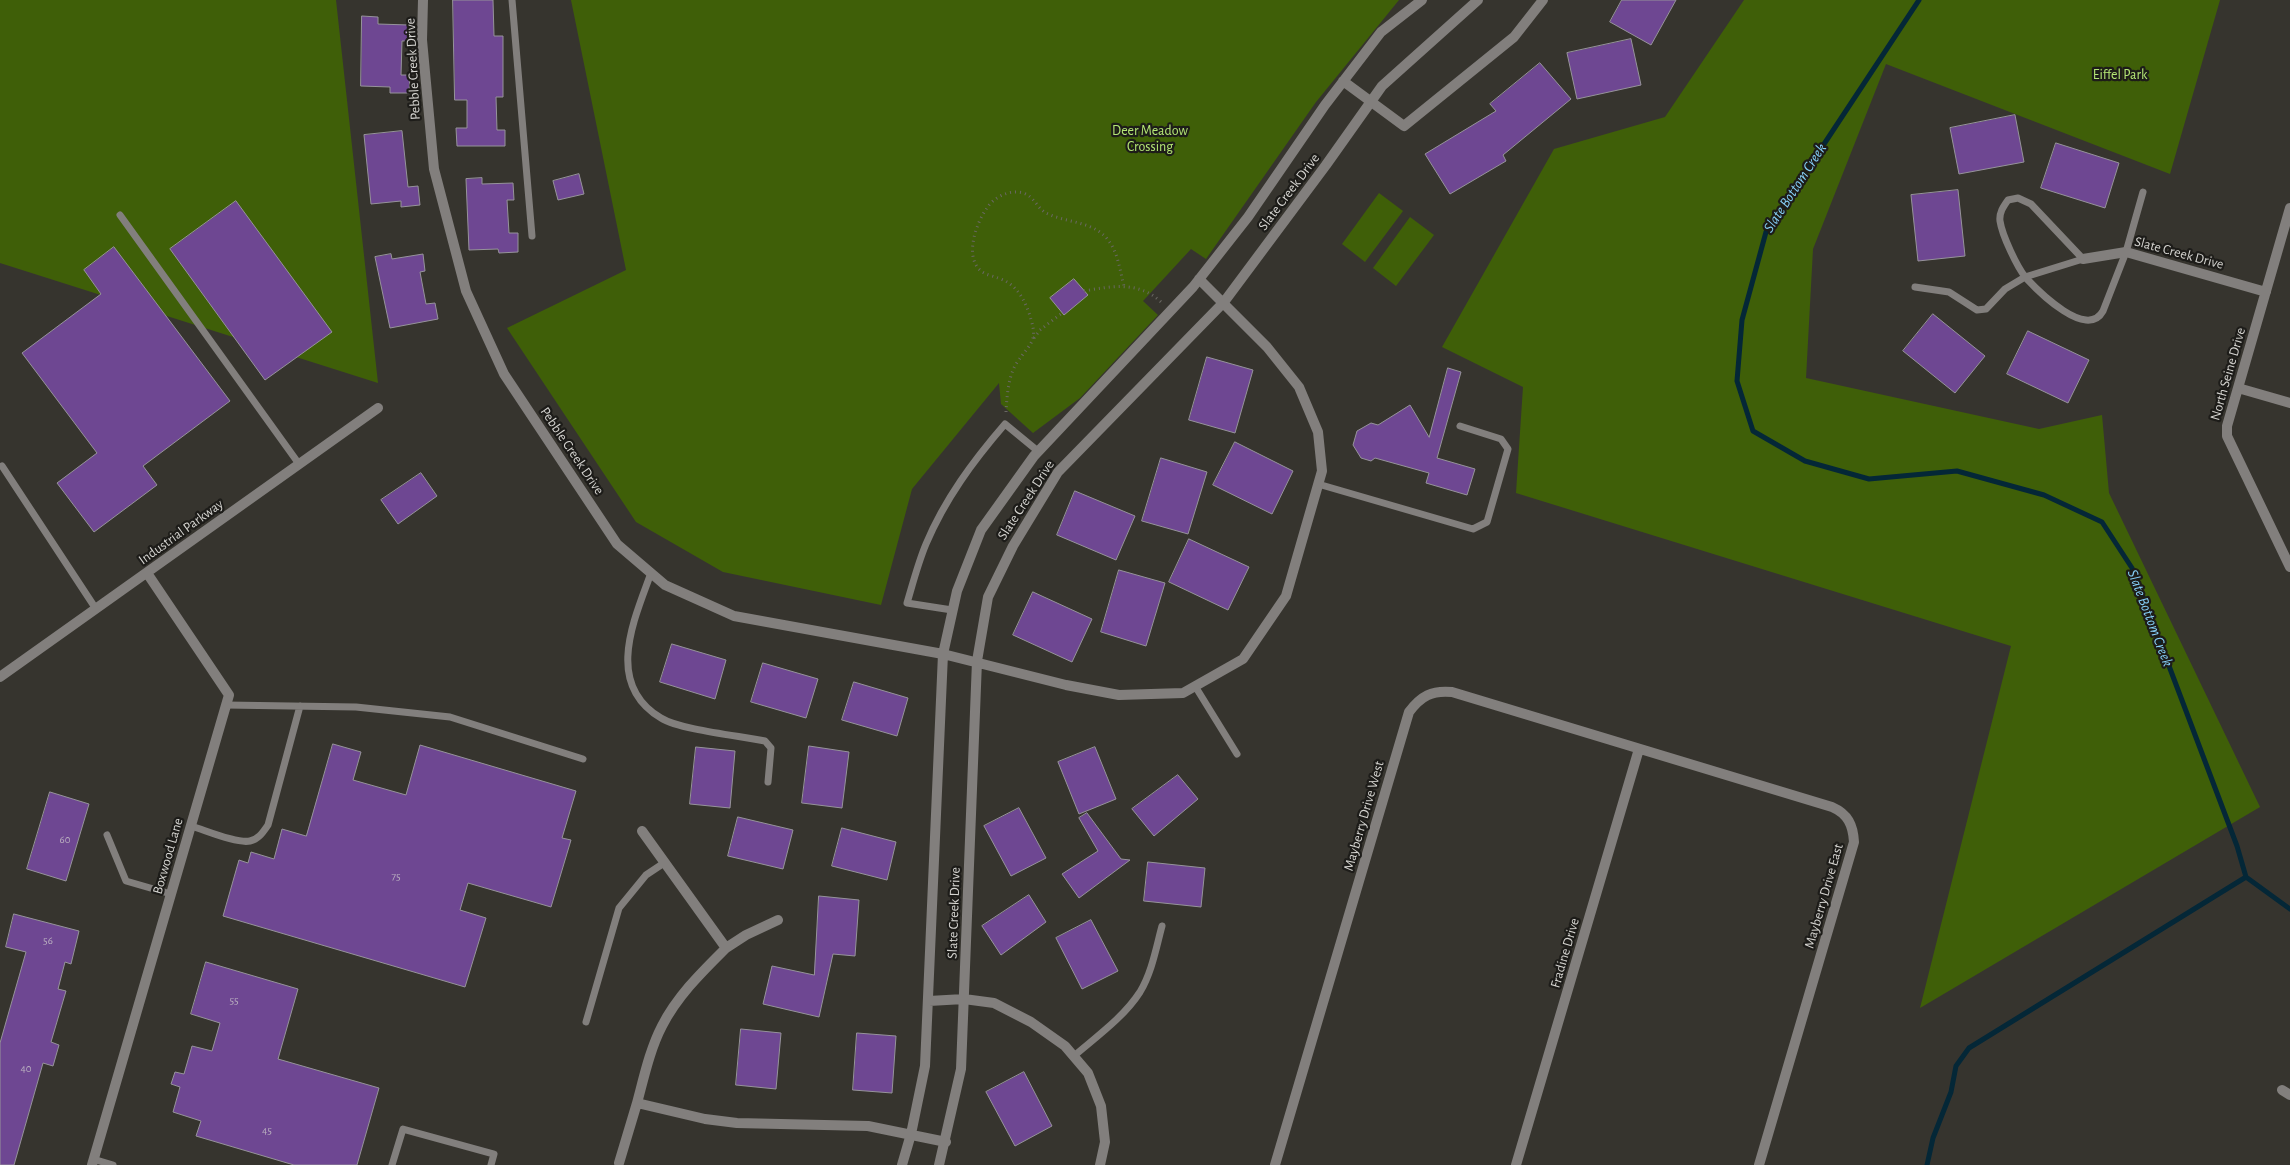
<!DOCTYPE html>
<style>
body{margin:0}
canvas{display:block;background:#36342e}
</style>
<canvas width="2290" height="1165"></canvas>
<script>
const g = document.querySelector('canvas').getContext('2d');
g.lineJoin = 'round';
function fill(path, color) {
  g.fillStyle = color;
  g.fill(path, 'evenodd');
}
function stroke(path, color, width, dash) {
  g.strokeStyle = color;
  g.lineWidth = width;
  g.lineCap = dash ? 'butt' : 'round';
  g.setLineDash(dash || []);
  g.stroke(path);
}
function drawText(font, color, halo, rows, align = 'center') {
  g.font = font + ' "Alegreya Sans",sans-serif';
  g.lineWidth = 4.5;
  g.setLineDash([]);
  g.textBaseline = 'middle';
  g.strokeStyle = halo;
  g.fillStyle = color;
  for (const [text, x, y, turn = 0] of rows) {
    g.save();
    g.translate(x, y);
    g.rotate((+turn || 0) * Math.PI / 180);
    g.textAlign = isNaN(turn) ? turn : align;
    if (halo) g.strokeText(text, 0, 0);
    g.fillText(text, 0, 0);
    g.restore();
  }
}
const green = new Path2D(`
 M0 0H336L378 383 0 263Z
 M571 0H1399L1316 102 1206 259 1191 249 1143 301 1158 315 1080 398 1033 433 1001 404 999 383 912 489 881 605 723 572 636 522 507 328 626 270Z
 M1744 0H2220L2170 174 1886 64 1813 249 1806 378 2039 429 2102 415 2109 493 2260 807 1920 1008 2011 646 1516 493 1523 387 1442 347 1554 149 1665 117Z
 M1379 193 1403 211 1365 262 1342 244Z
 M1410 217 1434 235 1396 286 1373 268Z`);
const stream = new Path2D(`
 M1919 0 1766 232 1742 320 1737 381 1753 431 1805 461 1869 479 1957 471 2044 495 2102 522 2132 568 2237 846 2246 877 2290 909
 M1927 1165 1933 1138 1951 1092 1956 1066 1969 1048 2246 877`);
const building = new Path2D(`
 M453 0H493L494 36H503V97H496L497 130H505V146H457L456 128H467V100H455Z
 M1622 0H1676L1651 45 1610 22Z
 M362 16 378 17V24L409 25 408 41H402L401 75H410L409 93H390V87L361 86Z
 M1631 39 1641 85 1577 99 1567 53Z
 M1540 63 1571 99 1503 155 1506 161 1450 194 1425 154 1496 111 1490 104Z
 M2015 115 2024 162 1959 174 1950 128Z
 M402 131 408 187 418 186 420 205 401 207V201L371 204 364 135Z
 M2056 143 2119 163 2105 208 2041 188Z
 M579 174 584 194 558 200 553 181Z
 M482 178V184L513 183 514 200H507L509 233H518V252L499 253 498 249 469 250 466 179Z
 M1958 190 1965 256 1918 261 1911 195Z
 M236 201 332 332 265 380 170 249Z
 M114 247 230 401 143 466 157 485 94 532 57 483 97 453 22 353 101 294 84 270Z
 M391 254 392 259 423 254 425 271 420 272 426 304 435 303 438 319 390 328 375 257Z
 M1074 279 1088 295 1064 315 1050 298Z
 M1933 314 1985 356 1955 393 1903 351Z
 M2028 331 2089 360 2068 403 2007 374Z
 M1207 357 1253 370 1235 433 1189 420Z
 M1448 368 1461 372 1437 458 1475 469 1467 495 1426 483 1429 473 1375 458 1371 461 1361 458 1353 445 1357 431 1371 423 1378 425 1410 405 1429 437Z
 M1235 442 1293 471 1272 514 1213 485Z
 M1161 458 1207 472 1188 534 1142 521Z
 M421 473 437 496 398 524 381 500Z
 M1075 491 1135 516 1116 560 1057 535Z
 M1189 539 1249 567 1228 610 1169 582Z
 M1119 570 1165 583 1146 646 1101 632Z
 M1033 592 1092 619 1072 662 1013 635Z
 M672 644 726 660 715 699 660 682Z
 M763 663 818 679 806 718 751 702Z
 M854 682 908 698 897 736 842 720Z
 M333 744 361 752 353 780 406 795 420 745 576 791 562 838 571 840 551 907 468 883 460 910 486 918 465 987 223 916 239 860 248 863 251 852 274 859 282 829 306 836Z
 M809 746 849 752 842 808 802 803Z
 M696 747 735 751 730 808 690 804Z
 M1095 747 1116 799 1079 814 1058 762Z
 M1178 775 1198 799 1154 836 1132 809Z
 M50 792 89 804 66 881 27 869Z
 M1019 808 1046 858 1011 876 984 826Z
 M1087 813 1121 859 1130 860 1079 898 1062 874 1098 851 1079 818Z
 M738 817 793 830 783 869 728 856Z
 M842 828 896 842 887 880 832 866Z
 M1148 862 1205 868 1201 907 1144 901Z
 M1029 895 1046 922 1001 955 982 926Z
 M819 896 859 900 855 956 833 954 819 1017 763 1004 772 966 814 975Z
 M14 914 79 931 71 964 65 962 58 989 66 991 51 1042 59 1045 53 1066 43 1063 14 1165H0V1043L26 952 6 947Z
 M1091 920 1118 971 1082 989 1056 938Z
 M206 962 298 989 278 1059 379 1088 357 1165H294L196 1136 201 1121 173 1112 180 1087 171 1084 175 1072 184 1074 192 1046 212 1051 220 1023 191 1014Z
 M741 1029 781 1033 776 1089 736 1085Z
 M857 1033 896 1036 892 1093 853 1090Z
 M1024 1072 1052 1126 1015 1146 986 1092Z`);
const path = new Path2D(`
 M1084 291C1112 286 1139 281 1161 302
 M1034 338 1040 330 1062 313
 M1006 412C1007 396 1008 378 1016 364 1033 339 1039 342 1028 310 1022 295 1014 283 998 278 993 276 986 275 981 271 964 257 976 223 987 208 994 197 1010 189 1023 193 1034 196 1037 208 1046 213 1066 223 1094 221 1108 240 1118 252 1120 271 1124 286`);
const service = new Path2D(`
 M512 0 532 236
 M120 215 299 464
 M1915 287 1949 292 1977 310 1986 309 2005 289 2025 277 2083 259 2031 204 2018 198 2008 200C2003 207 1999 213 2000 221 2002 235 2017 267 2026 278 2039 292 2087 340 2103 311L2126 252 2143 192
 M2 466 96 609
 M1318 484 1473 529 1487 522 1508 449 1501 439 1460 426
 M651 573C634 620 604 684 661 718 680 730 741 736 765 741L771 748 768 782
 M952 610 907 603C913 583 918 563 926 544 945 499 973 461 1005 424L1039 452
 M1195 686 1237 754
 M226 705 356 707 450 717 583 759
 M191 826C205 830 237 844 250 841 259 839 263 832 268 825L300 706
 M107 835 126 881 171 894
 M586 1022 619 908 646 875 664 863
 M1074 1056C1096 1037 1124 1017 1140 992 1152 972 1156 948 1162 926
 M93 1159 113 1165
 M392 1165 403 1129 494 1154 491 1165`);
const minor = new Path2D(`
 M423 0 422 40 434 169 466 291 504 374 617 544 665 585 734 616 943 654 1066 685 1119 695 1183 693 1243 659 1286 596 1322 471 1318 432 1299 387 1267 347 1199 279
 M1343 81 1404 126 1514 37 1543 0
 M2290 208 2227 426V436L2290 567
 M2083 259 2126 252 2266 292
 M2238 388 2290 403
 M0 677 378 408
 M642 831 726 948C702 972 678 995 662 1026 650 1049 644 1077 637 1103L705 1119 737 1123 868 1126 946 1142
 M726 948 746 935 778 920
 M929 1001 964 999 994 1003 1031 1022 1065 1046 1088 1073 1101 1106 1105 1142 1100 1165
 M2282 1090 2290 1095
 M619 1163 637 1103
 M92 1165 229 695 147 573
 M902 1165 911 1134 925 1066 943 654 957 591 981 530 1034 456 1193 287 1248 217 1325 105 1381 32 1422 0
 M939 1165 961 1069 977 661 988 597 1013 546 1058 472 1224 302 1326 165 1382 86 1478 0
 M1275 1165 1409 712C1421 696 1432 690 1452 692L1832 807C1848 814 1853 825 1854 842L1759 1165
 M1516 1165 1639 749`);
const numberNames = [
 ["60",65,840],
 ["75",396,877],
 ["56",48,941],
 ["55",234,1001],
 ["40",26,1069],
 ["45",267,1131]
];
const streetNames = [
 ["Pebble Creek Drive",413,69,-93],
 ["Slate Creek Drive",1289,192,-53],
 ["Slate Creek Drive",2179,253,15],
 ["North Seine Drive",2228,374,-74],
 ["Pebble Creek Drive",572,451,56],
 ["Slate Creek Drive",1026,500,-57],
 ["Industrial Parkway",181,532,-36],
 ["Mayberry Drive West",1364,816,-74],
 ["Boxwood Lane",168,856,-74],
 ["Mayberry Drive East",1824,896,-74],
 ["Slate Creek Drive",954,913,-88],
 ["Fradine Drive",1565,953,-74]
];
const parkNames = [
 ["Eiffel Park",2120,75],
 ["Deer Meadow",1150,131],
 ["Crossing",1150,147]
];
const waterNames = [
 ["Slate Bottom Creek",1795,188,-57],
 ["Slate Bottom Creek",2150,618,69]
];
fill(green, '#3f5f08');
stroke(stream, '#042737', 5);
fill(building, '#6e4792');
stroke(building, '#96939a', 1);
stroke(path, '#6a6863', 3, [1, 4]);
stroke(service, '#827f7d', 7);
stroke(minor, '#827f7d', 10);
drawText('11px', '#bbb1c0', null, numberNames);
drawText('14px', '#d5d4d0', '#1d1c19', streetNames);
drawText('14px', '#b4e675', '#1d1c19', parkNames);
drawText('italic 15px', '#86cff7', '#1d1c19', waterNames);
</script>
